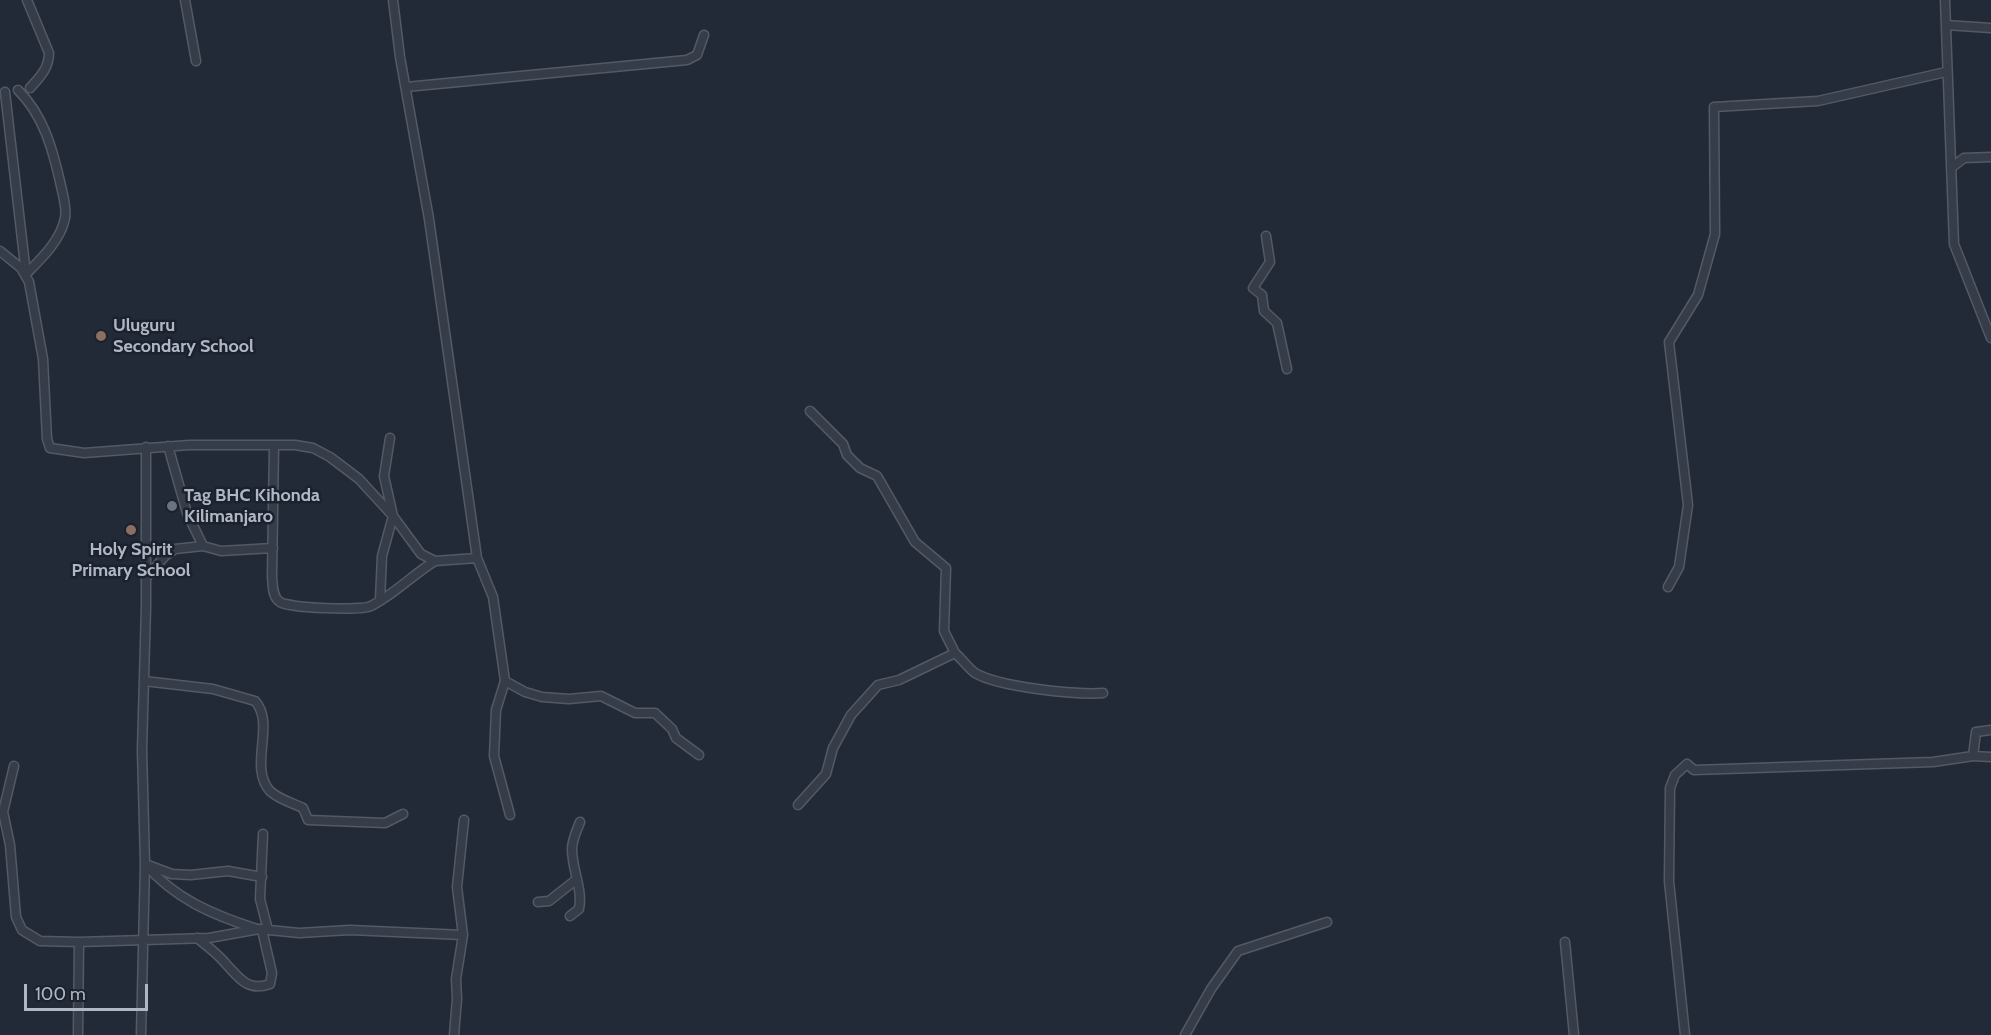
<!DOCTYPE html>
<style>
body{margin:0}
#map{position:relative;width:1991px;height:1035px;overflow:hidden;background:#222a38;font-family:Cabin,sans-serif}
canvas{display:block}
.scale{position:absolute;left:24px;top:984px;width:124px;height:27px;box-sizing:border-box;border:3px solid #b0b7c4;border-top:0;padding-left:8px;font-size:18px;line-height:21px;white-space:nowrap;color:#b0b7c4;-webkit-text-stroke:4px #1b212d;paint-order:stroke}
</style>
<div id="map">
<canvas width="1991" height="1035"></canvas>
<div class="scale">100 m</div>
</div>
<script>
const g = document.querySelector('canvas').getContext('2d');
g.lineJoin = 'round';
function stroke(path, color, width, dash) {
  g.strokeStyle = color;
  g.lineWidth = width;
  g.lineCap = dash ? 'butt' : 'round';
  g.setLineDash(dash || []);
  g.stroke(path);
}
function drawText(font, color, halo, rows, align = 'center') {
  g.font = font + ' Cabin,sans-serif';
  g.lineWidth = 5;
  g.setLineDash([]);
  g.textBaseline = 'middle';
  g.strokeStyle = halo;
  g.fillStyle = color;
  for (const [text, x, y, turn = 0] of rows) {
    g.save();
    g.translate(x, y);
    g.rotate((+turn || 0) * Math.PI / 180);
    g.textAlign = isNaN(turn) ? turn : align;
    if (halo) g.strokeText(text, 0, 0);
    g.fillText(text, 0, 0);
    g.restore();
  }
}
const street = new Path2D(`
 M27 0 49 53C49 68 40 77 30 88
 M185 0 196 61
 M393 0 400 57 429 219 477 558 493 597 505 681 496 710 494 756 510 815
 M1945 0 1954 244 1991 338
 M1946 25 1991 28
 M406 87 687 60 697 55 704 35
 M18 90C44 116 53 150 61 186 63 195 67 209 65 218 61 240 41 259 26 274
 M5 92 26 274
 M1951 168 1964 158 1991 157
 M1266 236 1270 262 1253 288 1262 295 1264 311 1277 323 1287 369
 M0 251 21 268 29 282 43 359 47 439 50 448 84 453 189 445H295L313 448 330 457 359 479 393 516 421 554 435 561 477 558
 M810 411 843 444 847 455 860 468 877 476 915 542 946 568 944 631 955 653
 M168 446 187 513 203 546
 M274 446 272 577C273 585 272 597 280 602 288 608 362 611 371 606 395 594 412 575 435 561
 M146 447V607L142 750 145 864C175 899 213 915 257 929
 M146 578 165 556 175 549 203 546 221 551 273 548
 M1668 587 1679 567 1688 505 1669 342 1698 295 1715 234 1714 107 1818 101 1946 72
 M380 600 382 556 393 516 384 476 390 438
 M144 681 213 689 255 701C276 724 248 767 270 791 278 799 293 803 303 808L308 820 385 823 403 814
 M505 681 525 692 542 697 569 699 601 696 635 713H655L672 729 676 738 699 755
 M1973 756 1976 732 1991 730
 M14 766 3 812 10 845 16 917 22 930 40 941 79 942 209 938 259 929 299 933 350 930 463 935
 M798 805 826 774 833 748 851 715 878 685 899 680 955 653C962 659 968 668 975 673 999 687 1075 695 1103 693
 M263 834 260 899 268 930
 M538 902 549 901 577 879
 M570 916 579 909C583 889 572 870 572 849 572 840 577 830 580 822
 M197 938C207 946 218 954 226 964 239 978 248 992 270 984L272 973 262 930
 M1565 942 1574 1035
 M78 1035 79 942
 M141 1035 145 864 172 874 191 875 228 871 262 877
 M454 1035 457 999 456 979 463 935 457 887 464 820
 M1185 1035 1211 989 1238 951 1327 922
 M1685 1035 1669 881 1670 788 1675 775 1687 764 1694 770 1933 762 1973 756 1991 757`);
const markers = [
 [101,336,6,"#8d6e63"],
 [172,506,6,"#6b7280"],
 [131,530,6,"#8d6e63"]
];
const poiNames = [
 ["Uluguru",113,326],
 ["Secondary School",113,347],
 ["Tag BHC Kihonda",184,496],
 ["Kilimanjaro",184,517],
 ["Holy Spirit",131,550,"center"],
 ["Primary School",131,571,"center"]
];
stroke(street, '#535a66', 11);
stroke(street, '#363c48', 8);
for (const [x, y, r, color] of markers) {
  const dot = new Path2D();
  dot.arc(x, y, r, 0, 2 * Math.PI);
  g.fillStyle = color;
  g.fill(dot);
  stroke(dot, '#1b212d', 2);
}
drawText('bold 18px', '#b0b7c4', '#1b212d', poiNames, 'left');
</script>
